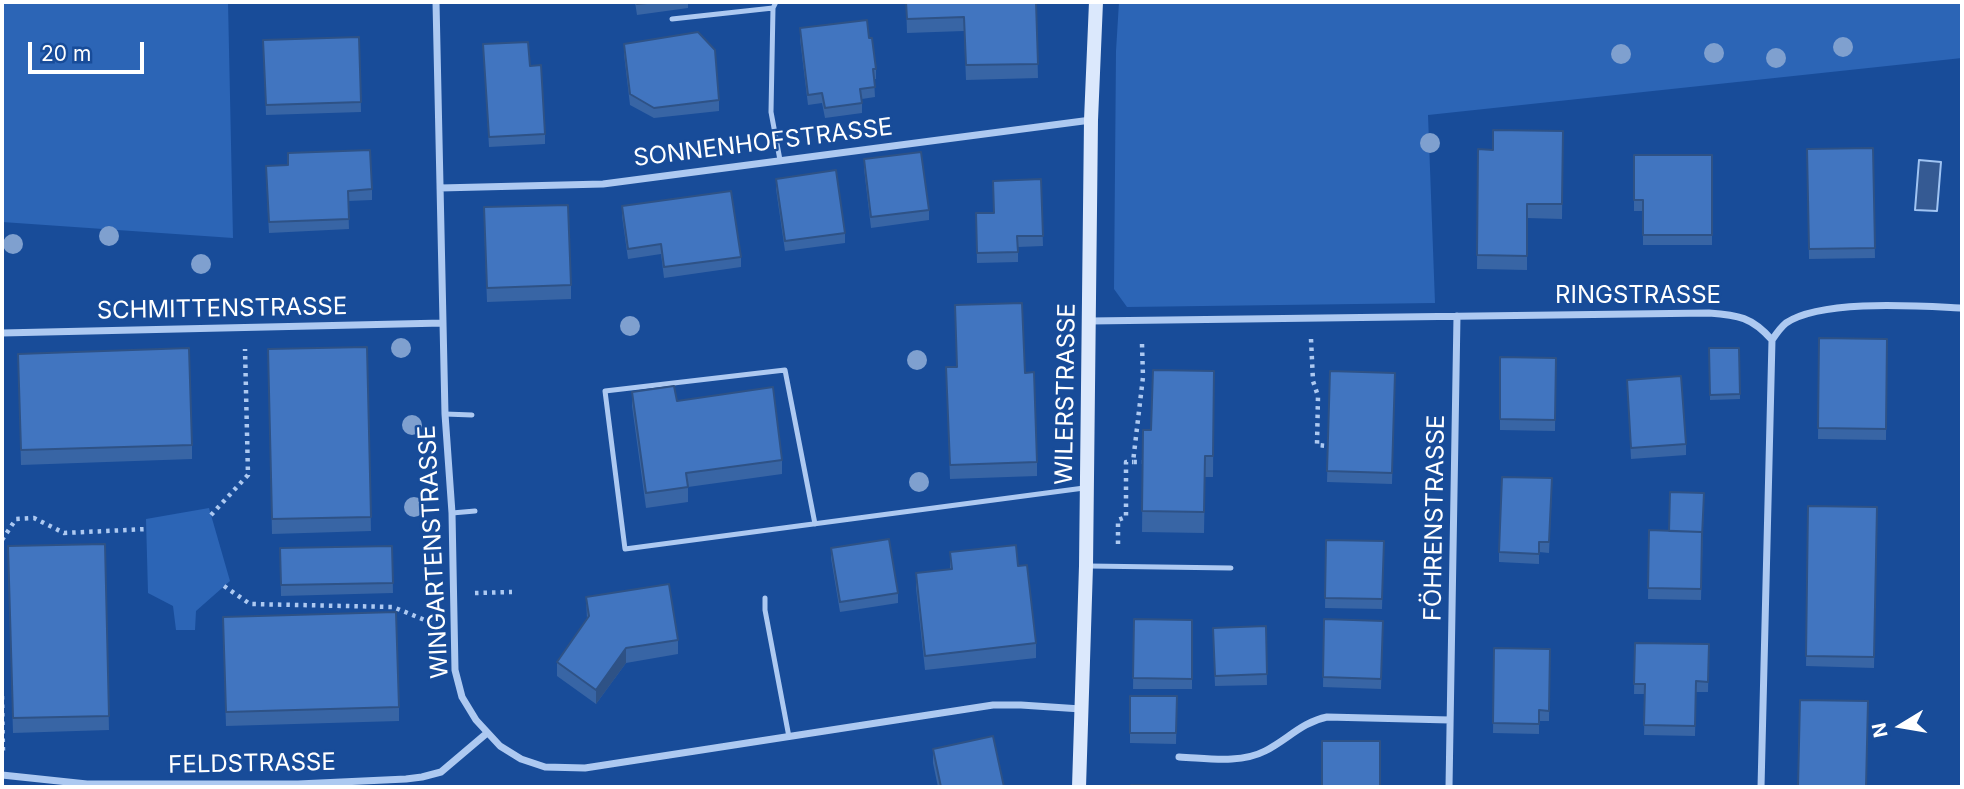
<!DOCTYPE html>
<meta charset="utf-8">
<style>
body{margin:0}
#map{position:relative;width:1964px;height:789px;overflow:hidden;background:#184c99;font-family:Inter,sans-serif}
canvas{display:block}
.frame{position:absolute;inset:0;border:4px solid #fff;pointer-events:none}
.north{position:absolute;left:1866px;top:691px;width:70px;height:70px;-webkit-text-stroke:5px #184c99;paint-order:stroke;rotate:259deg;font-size:19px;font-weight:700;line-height:28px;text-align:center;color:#fff}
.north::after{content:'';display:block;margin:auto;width:24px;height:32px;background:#fff;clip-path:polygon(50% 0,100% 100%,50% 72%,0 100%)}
.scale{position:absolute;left:28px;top:42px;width:116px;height:32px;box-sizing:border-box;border:4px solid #fff;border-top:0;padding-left:9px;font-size:21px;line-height:24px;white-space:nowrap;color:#fff;-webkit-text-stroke:5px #184c99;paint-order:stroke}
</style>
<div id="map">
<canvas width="1964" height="789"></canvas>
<div class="frame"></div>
<div class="north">N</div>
<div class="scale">20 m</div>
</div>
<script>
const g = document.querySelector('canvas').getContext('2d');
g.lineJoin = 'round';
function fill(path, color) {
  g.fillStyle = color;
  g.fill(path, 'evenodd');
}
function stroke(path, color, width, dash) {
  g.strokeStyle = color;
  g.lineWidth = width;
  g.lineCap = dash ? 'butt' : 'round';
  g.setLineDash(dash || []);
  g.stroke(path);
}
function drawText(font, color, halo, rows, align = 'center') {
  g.font = font + ' Inter,sans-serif';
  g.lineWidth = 5;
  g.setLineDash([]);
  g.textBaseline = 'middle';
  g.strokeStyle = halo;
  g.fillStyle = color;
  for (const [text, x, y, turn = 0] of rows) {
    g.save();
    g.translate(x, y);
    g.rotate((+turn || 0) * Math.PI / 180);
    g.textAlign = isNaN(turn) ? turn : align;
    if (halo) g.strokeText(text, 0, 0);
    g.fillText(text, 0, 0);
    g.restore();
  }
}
const green = new Path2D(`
 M2 2H228L233 238 2 222Z
 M1119 2H1962V58L1428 115 1435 303 1127 307 1114 289 1116 51Z
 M209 508 230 581 196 611 195 630H176L173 606 148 593 146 519Z`);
const water = new Path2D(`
 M1919 160 1941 162 1937 211 1915 210Z`);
const path = new Path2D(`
 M1311 339 1313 381 1318 396 1317 445 1328 446
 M1142 344 1143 377 1133 462H1144
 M211 515 248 475 245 349
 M2 540 16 519 34 518 64 533 147 529
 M1118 544V520L1126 517V462H1133
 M224 586 250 604 393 607 432 623
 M475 593 512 592
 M2 696 3 751`);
const lane = new Path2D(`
 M776 2 773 8 771 112 780 160
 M672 19 773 8
 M445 414 472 415
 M452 513 475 511
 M815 524 785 370 605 391 625 549 1084 488
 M1089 566 1231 568
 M765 598V610L789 737`);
const street = new Path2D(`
 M436 2 445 414 452 513 455 670 462 697 476 720 500 746 521 759 545 767 585 768 993 705H1021L1081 709
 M440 188 603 184 1091 120
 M1090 321 1709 313C1738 315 1752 317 1772 340L1761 787
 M2 333 443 323
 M1772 340C1776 334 1781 327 1786 323 1822 299 1918 306 1962 308
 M1179 757C1206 758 1240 764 1265 751 1287 740 1302 722 1327 717L1450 720
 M2 775 87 784H298L406 779 422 777 441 772 487 733
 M1449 787 1457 316`);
const secondary = new Path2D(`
 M1079 787 1086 566 1091 120 1096 2`);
const trees = [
 [1843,47],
 [1714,53],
 [1621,54],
 [1776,58],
 [1430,143],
 [109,236],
 [13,244],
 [201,264],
 [630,326],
 [401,348],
 [917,360],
 [412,425],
 [919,482],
 [414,507]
];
const wall = new Path2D(`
 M635 2H688V8L637 15Z
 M906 2H1036L1038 78 966 80 964 31 907 33Z
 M800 28 869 38 876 69V79H874L875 97 862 99V113L825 118 822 103 808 105 800 39Z
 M359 37 361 112 266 115 263 40Z
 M483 44 530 66 545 134V144L489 147Z
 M624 44 719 100V111L654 118 630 105 624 54Z
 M1563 131 1562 219 1527 218V270L1477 269 1478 149 1493 150Z
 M1873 148 1875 258 1809 259 1807 149Z
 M1634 155H1712V245H1643V211H1634Z
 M864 159 929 210V220L871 228 864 169Z
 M266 176 372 189V200L348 201 349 229 269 233Z
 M776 179 845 233V243L785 251 776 189Z
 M1041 179 1043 246 1018 247V262L977 263 976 213H994Z
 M622 206 741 257V267L664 278 661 254 628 259 622 216Z
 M484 222 571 285V299L487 302Z
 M1819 338 1887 339 1886 440 1818 439Z
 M367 347 371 531 272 534 268 349Z
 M1709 348H1739L1740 399 1710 400Z
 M18 354 192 445V459L21 465Z
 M1500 357 1556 358 1555 431 1500 430Z
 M946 367 1025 373 1037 462V476L950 479Z
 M1214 371 1213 477H1205L1204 533 1142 532 1143 430H1151Z
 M1330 371 1395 373 1392 484 1327 482Z
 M1627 380 1686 444V455L1631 459Z
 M632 392 677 401 782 460V474L688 487V502L646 508 632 406Z
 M1552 489 1549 553 1539 552V564L1499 562V552Z
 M1704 493 1701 600 1648 599 1649 530 1669 531Z
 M1808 506 1877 507 1874 668 1806 666Z
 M1326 540 1384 541 1382 609 1325 608Z
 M105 544 109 730 13 733 8 561Z
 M392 546 393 593 281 596 280 548Z
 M831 548 898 593V603L840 612 831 558Z
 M950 552 1018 566 1036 643V658L925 670 916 588V573L950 570Z
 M586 597 678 640V654L626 663 596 704 557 676V662L587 619Z
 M1134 619 1192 620V689H1133Z
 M1324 619 1383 621 1381 689 1323 687Z
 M1266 626 1267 685 1215 686 1213 638Z
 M223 631 399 707V721L226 726Z
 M1635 643 1709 644 1708 692H1696L1695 736 1644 735 1645 694H1634Z
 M1494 648 1550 649 1549 721H1539V734L1493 733Z
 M1130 696H1177L1176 744 1130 743Z
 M933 749 1004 787H938L933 763Z`);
const shadedWall = new Path2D(`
 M626 648V663L596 704V690Z`);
const building = new Path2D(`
 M636 2H657L637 4Z
 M906 2H1036L1038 64 966 65 964 17 907 19Z
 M867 20 869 38H872L876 69H873L875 87 860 89 862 103 825 108 822 93 808 95 800 28Z
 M698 32 715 50 719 100 654 108 630 94 624 44Z
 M359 37 361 102 266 105 263 40Z
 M528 42 530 66 541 65 545 134 489 137 483 44Z
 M1493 130 1563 131 1562 204H1527V256L1477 255 1478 149 1493 150Z
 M1873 148 1875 248 1809 249 1807 149Z
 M370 150 372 189 348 191 349 219 269 222 266 166 288 165V153Z
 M921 152 929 210 871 217 864 159Z
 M1634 155H1712V235H1643V200H1634Z
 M836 170 845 233 785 241 776 179Z
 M1041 179 1043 236H1017L1018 252 977 253 976 213H994L993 181Z
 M731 191 741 257 664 267 661 244 628 249 622 206Z
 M568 205 571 285 487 288 484 207Z
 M1022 303 1025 373 1034 372 1037 462 950 465 946 367H957L955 305Z
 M1819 338 1887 339 1886 429 1818 428Z
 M367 347 371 517 272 519 268 349Z
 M189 348 192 445 21 450 18 354Z
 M1709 348H1739L1740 394 1710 395Z
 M1500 357 1556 358 1555 420 1500 419Z
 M1153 370 1214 371 1213 456H1205L1204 512 1142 511 1143 430H1151Z
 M1330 371 1395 373 1392 473 1327 471Z
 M1681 376 1686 444 1631 448 1627 380Z
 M674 386 677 401 773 387 782 460 686 473 688 487 646 493 632 392Z
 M1502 477 1552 478 1549 542H1539V554L1499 552Z
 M1670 492 1704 493 1702 537V532L1669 531Z
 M1808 506 1877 507 1874 657 1806 656Z
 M1649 530 1702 532 1701 589 1648 588Z
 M889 539 898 593 840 602 831 548Z
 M1326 540 1384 541 1382 599 1325 598Z
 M105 544 109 716 13 718 8 546Z
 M1016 545 1018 566 1027 565 1036 643 925 656 916 573 952 569 950 552Z
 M392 546 393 583 281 585 280 548Z
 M669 584 678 640 626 648 596 690 557 662 589 616 586 597Z
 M396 612 399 707 226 712 223 617Z
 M1134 619 1192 620V679L1133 678Z
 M1324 619 1383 621 1381 679 1323 677Z
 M1266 626 1267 674 1215 676 1213 628Z
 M1635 643 1709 644 1708 682 1696 681 1695 726 1644 725 1645 684H1634Z
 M1494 648 1550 649 1549 711 1539 710V724L1493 723Z
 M1130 696H1177L1176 733H1130Z
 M1800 700 1868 701 1866 787H1798Z
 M993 736 1004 787H941L933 749Z
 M1322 741H1380V787H1322Z
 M1131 785 1189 786V787H1131Z
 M1210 786H1269V787H1210Z`);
const streetNames = [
 ["SONNENHOFSTRASSE",763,143,-7],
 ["RINGSTRASSE",1638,296],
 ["SCHMITTENSTRASSE",222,309,-1],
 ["WILERSTRASSE",1066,394,-89],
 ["FÖHRENSTRASSE",1435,518,-89],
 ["WINGARTENSTRASSE",434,552,-93],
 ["FELDSTRASSE",252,764,-1]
];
fill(green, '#2c65b6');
fill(water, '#355a93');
stroke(water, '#a0c4f3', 2);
stroke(path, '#adc9f1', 4.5, [3.5, 5]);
stroke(lane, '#adc9f1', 5);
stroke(street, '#adc9f1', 7);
stroke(secondary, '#dbe8fc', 14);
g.fillStyle = '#7fa0cf';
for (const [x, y] of trees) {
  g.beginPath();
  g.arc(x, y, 10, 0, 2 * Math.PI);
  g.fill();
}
fill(wall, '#3865a5');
fill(shadedWall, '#2e5286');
fill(building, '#4175c0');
stroke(building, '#2e5286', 2);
drawText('24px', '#fff', '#184c99', streetNames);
</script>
